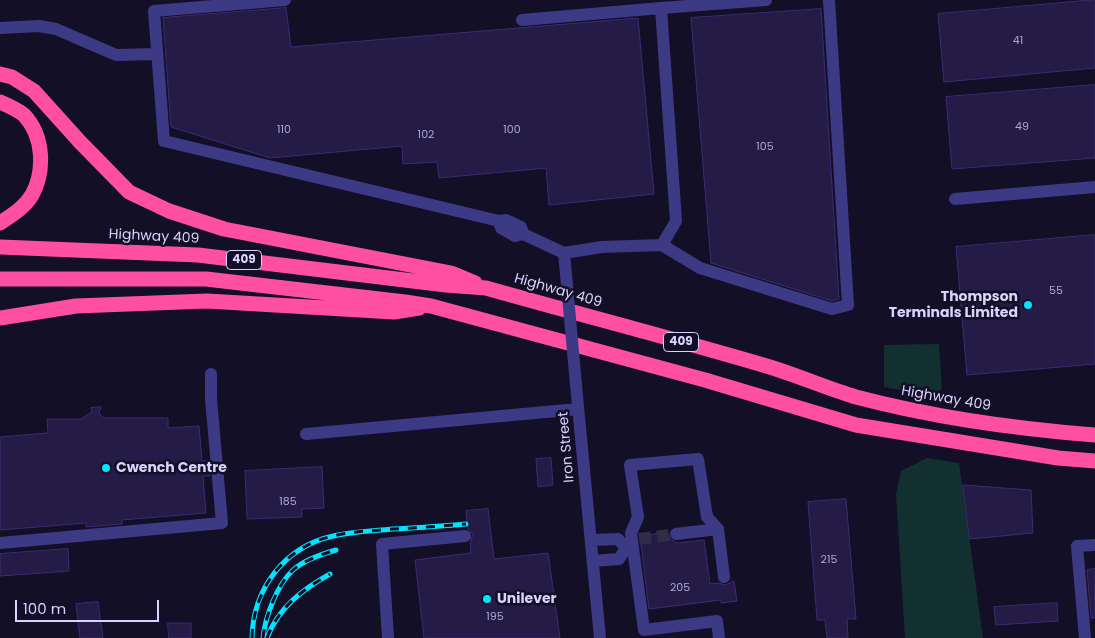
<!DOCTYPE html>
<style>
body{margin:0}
#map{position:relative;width:1095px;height:638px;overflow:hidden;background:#130f26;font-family:Poppins,sans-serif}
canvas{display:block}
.scale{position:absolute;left:15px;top:600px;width:144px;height:22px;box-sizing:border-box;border:2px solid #d9d4ff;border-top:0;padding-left:6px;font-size:15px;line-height:18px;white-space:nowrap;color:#d9d4ff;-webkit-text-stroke:4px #130f26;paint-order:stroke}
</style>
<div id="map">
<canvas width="1095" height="638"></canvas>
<div class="scale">100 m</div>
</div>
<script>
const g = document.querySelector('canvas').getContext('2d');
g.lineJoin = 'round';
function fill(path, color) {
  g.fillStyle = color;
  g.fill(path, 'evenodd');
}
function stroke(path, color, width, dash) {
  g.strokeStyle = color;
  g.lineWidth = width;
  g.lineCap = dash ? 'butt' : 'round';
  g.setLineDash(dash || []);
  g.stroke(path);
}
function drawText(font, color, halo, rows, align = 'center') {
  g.font = font + ' Poppins,sans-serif';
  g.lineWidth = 5;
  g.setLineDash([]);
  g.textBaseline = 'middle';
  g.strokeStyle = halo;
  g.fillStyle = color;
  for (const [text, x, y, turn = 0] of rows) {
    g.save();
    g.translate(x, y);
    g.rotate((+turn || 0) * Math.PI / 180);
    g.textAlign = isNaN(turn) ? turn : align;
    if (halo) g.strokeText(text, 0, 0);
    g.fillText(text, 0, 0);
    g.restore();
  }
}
const green = new Path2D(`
 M939 344 942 389 933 396 884 387V345Z
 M927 458 959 463 983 638H905L896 494 901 471Z`);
const building = new Path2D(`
 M1095 0V68L944 82 938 14Z
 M286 8 291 47 638 18 654 194 549 205 546 168 439 178 437 162 403 164 402 146 270 158 171 127 163 18Z
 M821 9 839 299 832 301 711 263 691 18Z
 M1095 85V158L952 169 946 97Z
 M1095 235V364L967 375 956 247Z
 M101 407 99 413 104 418H168V428L199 426 202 461 208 460 210 476H203L206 513 122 520V524L86 527V523L0 530V437L48 433 47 419H81L92 412 91 408Z
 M551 458 553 485 538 487 536 459Z
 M322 467 324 508 302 509V517L247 519 245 471Z
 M963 485 1031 490 1033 533 970 539Z
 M846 499 856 619H847L848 638H827L825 620H817L808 502Z
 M488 509 494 559 548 553 560 638H424L415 560 471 553 470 542 473 535 468 529 466 511Z
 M668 533 670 539 677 543 704 540 710 584 719 583 725 585 734 581 737 601 721 603V600L649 609 640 536Z
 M68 549 69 571 0 576V554Z
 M1095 569V618H1091L1087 570Z
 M98 602 103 638H80L76 604Z
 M1057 603 1058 621 996 625 994 607Z
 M168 623H191V638H169Z`);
const minorTunnel = new Path2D(`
 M639 539 676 534`);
const minor = new Path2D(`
 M285 0 154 11 164 141 499 221 506 220 521 227 523 234
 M661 8 766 0
 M0 28 39 26 56 29 116 55 157 54
 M955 199 1095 187
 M499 221 501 228 515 236 523 234 564 253 602 247 662 245 676 221 661 8 522 20
 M662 245 700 268 832 309 848 305 829 0
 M564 253 567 285
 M576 385 600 638
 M306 434 578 409
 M676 534 718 529
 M591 540 618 539 626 548
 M0 543 222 523 211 399V374
 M593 561 619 559 626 548
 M388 638 382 544 465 536
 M719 638 717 621 644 630 631 533 638 517 630 465 698 459 707 517 718 529 724 577
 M1085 638 1077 546 1095 545`);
const highway = new Path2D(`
 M0 74 12 77 34 91 80 142 129 192 169 211 224 229 451 273 475 283
 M0 102C7 105 18 110 24 115 44 136 45 171 32 195 24 208 12 215 0 223
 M0 247 198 255 446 285 486 288C578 314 671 338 763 365 795 374 825 388 856 397 932 417 1017 429 1095 435
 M0 279H206L405 302 431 306 705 380 856 425 1058 458 1095 461
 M0 318 76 306 207 301 394 312 419 308`);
const rail = new Path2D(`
 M252 638C253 589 284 547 333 536 353 531 373 531 393 529 417 528 442 526 466 524
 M263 638C265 617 277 585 293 570 303 561 322 554 336 550
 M267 638C278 608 303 589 330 574`);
const minorBridge = new Path2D(`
 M567 285 576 385`);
const markers = [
 [1028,305,5,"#00e5ff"],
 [106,468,5,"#00e5ff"],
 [487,599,5,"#00e5ff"]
];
const numberNames = [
 ["41",1018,41],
 ["49",1022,127],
 ["110",284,130],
 ["100",512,130],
 ["102",426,135],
 ["105",765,147],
 ["55",1056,291],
 ["185",288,502],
 ["215",829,560],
 ["205",680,588],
 ["195",495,617]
];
const shields = [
 [244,260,35],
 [681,342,35]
];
const shieldNames = [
 ["409",244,260],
 ["409",681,342]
];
const streetNames = [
 ["Highway 409",154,237,3],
 ["Highway 409",558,291,16],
 ["Highway 409",946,399,10],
 ["Iron Street",567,447,-95]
];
const poiNames = [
 ["Thompson",1018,297,"right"],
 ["Terminals Limited",1018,313,"right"],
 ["Cwench Centre",116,468],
 ["Unilever",497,599]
];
fill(green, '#12302f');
fill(building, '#241b47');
stroke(building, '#3b2d73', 1);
stroke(minorTunnel, '#312d47', 12, [12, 6]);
stroke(minor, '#3d3a85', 12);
stroke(highway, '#ff4fa3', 15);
stroke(rail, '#00e5ff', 5);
stroke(rail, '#130f26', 3, [9]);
stroke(minorBridge, '#3d3a85', 12);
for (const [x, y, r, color] of markers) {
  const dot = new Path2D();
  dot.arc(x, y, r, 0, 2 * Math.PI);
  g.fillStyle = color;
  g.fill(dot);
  stroke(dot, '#130f26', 2);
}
drawText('11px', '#aca6d1', null, numberNames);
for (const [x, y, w] of shields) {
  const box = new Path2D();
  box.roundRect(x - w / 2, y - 9.5, w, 19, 4);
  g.fillStyle = '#130f26';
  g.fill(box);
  stroke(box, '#d9d4ff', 1);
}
drawText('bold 12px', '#d9d4ff', null, shieldNames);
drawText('14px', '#d9d4ff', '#130f26', streetNames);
drawText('bold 14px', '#d9d4ff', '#130f26', poiNames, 'left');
</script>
